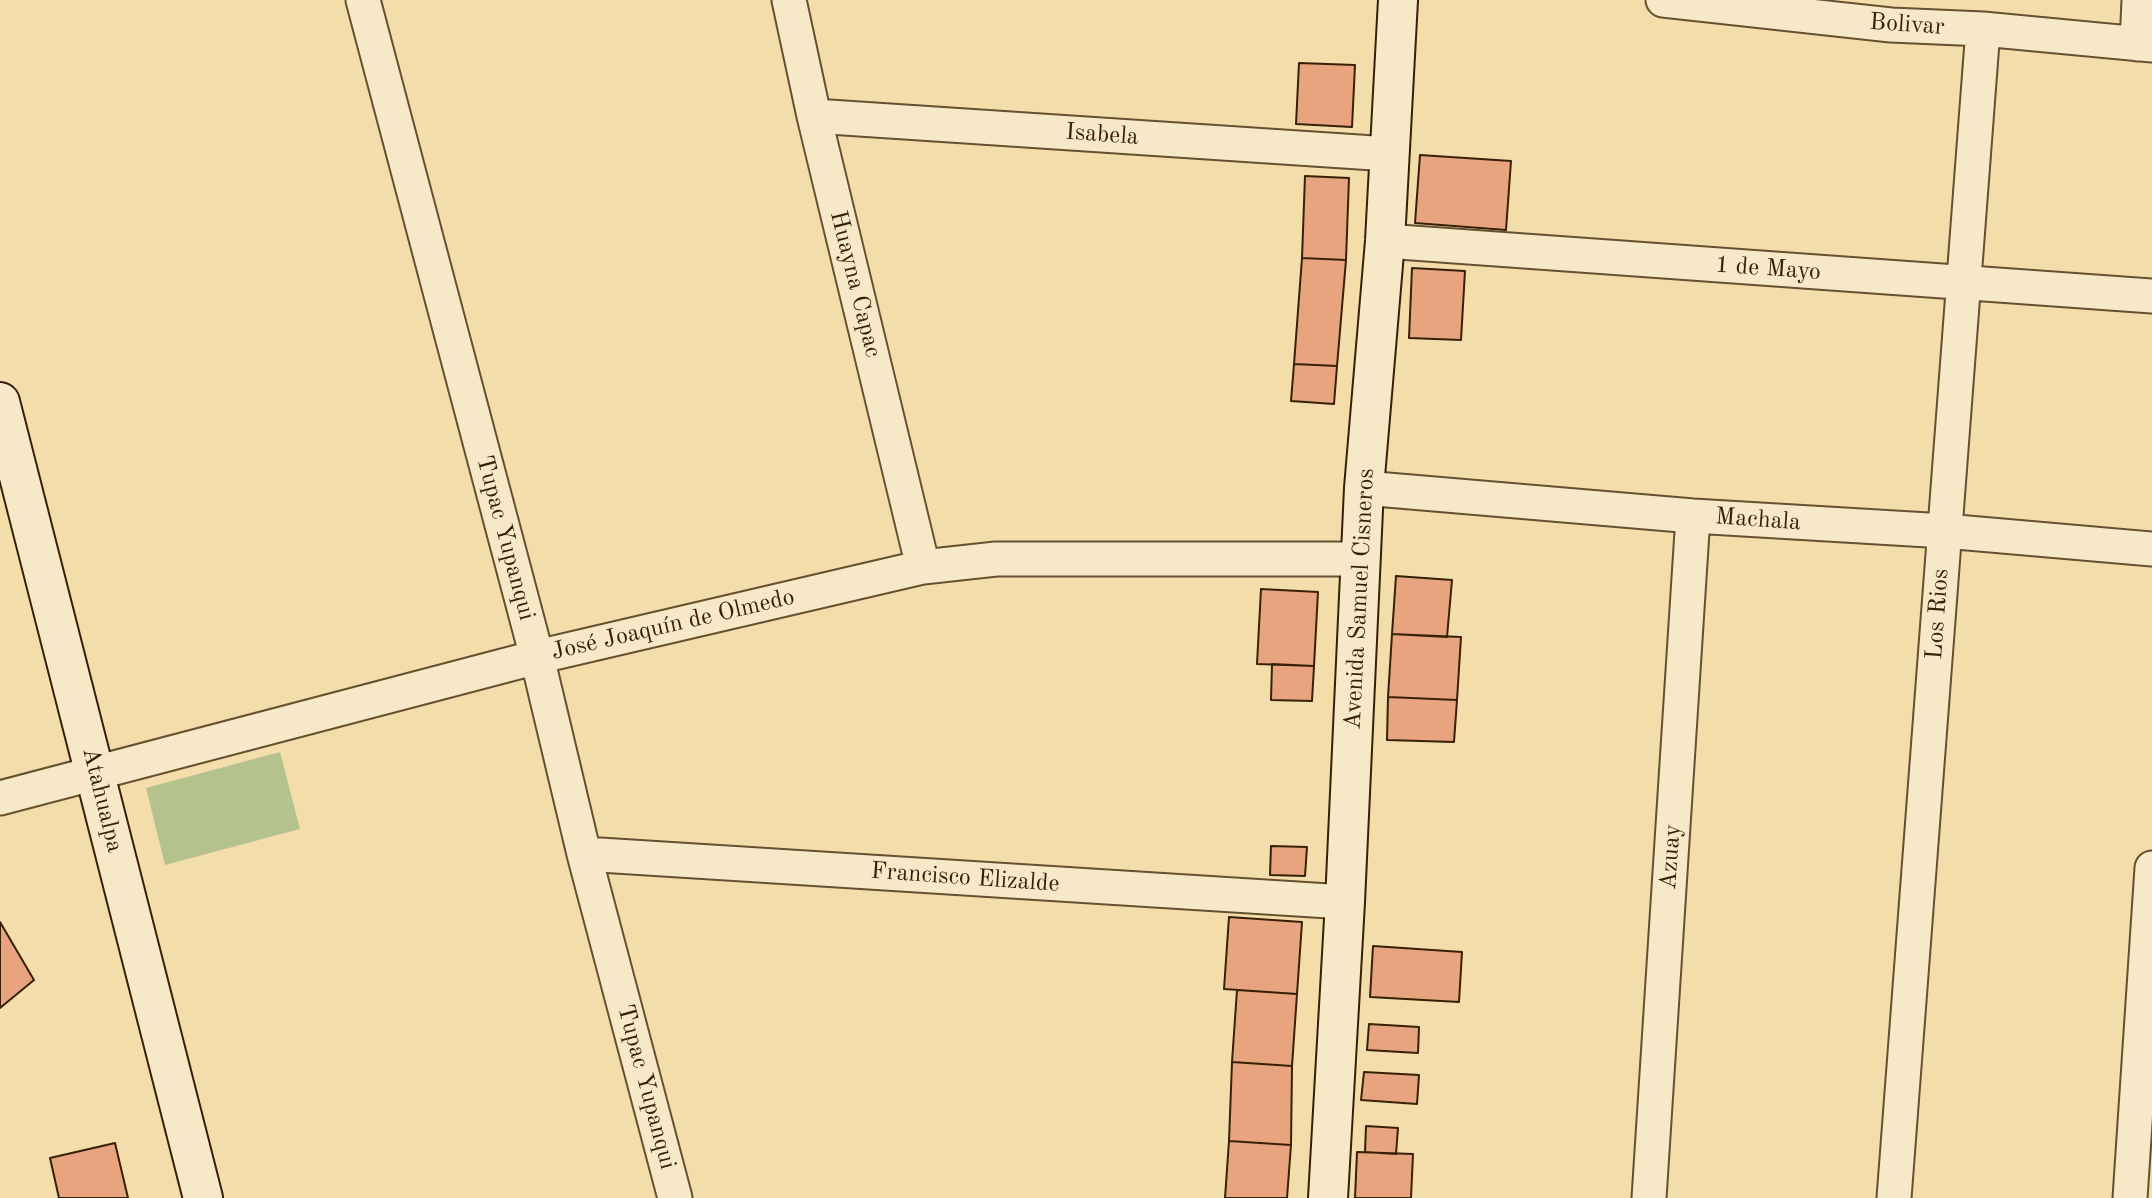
<!DOCTYPE html>
<meta charset="utf-8">
<style>
body{margin:0}
canvas{display:block;background:#f3ddab}
</style>
<canvas width="2152" height="1198"></canvas>
<script>
const g = document.querySelector('canvas').getContext('2d');
g.lineJoin = 'round';
function fill(path, color) {
  g.fillStyle = color;
  g.fill(path, 'evenodd');
}
function stroke(path, color, width, dash) {
  g.strokeStyle = color;
  g.lineWidth = width;
  g.lineCap = dash ? 'butt' : 'round';
  g.setLineDash(dash || []);
  g.stroke(path);
}
function drawText(font, color, halo, rows, align = 'center') {
  g.font = font + ' "Old Standard TT",serif';
  g.lineWidth = 5;
  g.setLineDash([]);
  g.textBaseline = 'middle';
  g.strokeStyle = halo;
  g.fillStyle = color;
  for (const [text, x, y, turn = 0] of rows) {
    g.save();
    g.translate(x, y);
    g.rotate((+turn || 0) * Math.PI / 180);
    g.textAlign = isNaN(turn) ? turn : align;
    if (halo) g.strokeText(text, 0, 0);
    g.fillText(text, 0, 0);
    g.restore();
  }
}
const green = new Path2D(`
 M280 752 300 829 165 865 146 788Z`);
const building = new Path2D(`
 M1299 63 1355 65 1352 127 1296 124Z
 M1420 155 1511 161 1506 230 1415 223Z
 M1305 176 1349 178 1346 260 1302 258Z
 M1302 258 1346 260 1337 366 1294 364Z
 M1412 268 1465 271 1461 340 1409 338Z
 M1294 364 1337 366 1334 404 1291 401Z
 M1396 576 1452 580 1447 637 1392 634Z
 M1261 589 1318 592 1314 666 1257 664Z
 M1392 634 1461 637 1457 700 1388 697Z
 M1272 664 1314 666 1312 701 1271 700Z
 M1388 697 1457 700 1454 742 1387 740Z
 M1271 846 1307 847 1305 876 1270 875Z
 M1229 917 1302 922 1297 994 1224 989Z
 M0 922 34 980 0 1008Z
 M1373 946 1462 952 1459 1002 1370 997Z
 M1237 990 1297 994 1292 1066 1232 1062Z
 M1369 1024 1419 1027 1418 1053 1367 1050Z
 M1232 1062 1292 1066 1291 1145 1229 1141Z
 M1364 1072 1419 1075 1417 1104 1361 1100Z
 M1366 1126 1398 1128 1396 1154 1365 1152Z
 M1229 1141 1291 1145 1287 1198H1225Z
 M115 1143 128 1198H59L50 1158Z
 M1357 1152 1413 1154 1411 1198H1355Z`);
const street = new Path2D(`
 M363 0 537 657 584 854 675 1198
 M789 0 814 116 923 567
 M1663 0 1891 25 1983 29 2152 45
 M2137 44 2139 0
 M814 116 1389 154
 M1385 241 2152 296
 M1364 488 1693 516 1945 531 2152 549
 M0 798 537 657 923 567 996 559H1361
 M584 854 1345 902
 M1649 1198 1693 516
 M1894 1198 1983 29
 M2130 1198 2152 868`);
const secondary = new Path2D(`
 M0 402 203 1198
 M1328 1198 1345 902 1364 488 1385 241 1398 0`);
const streetNames = [
 ["Bolivar",1907,25,4],
 ["Isabela",1102,135,4],
 ["1 de Mayo",1768,269,4],
 ["Huayna Capac",855,284,76],
 ["Machala",1758,520,4],
 ["Tupac Yupanqui",505,538,75],
 ["Avenida Samuel Cisneros",1360,599,-87],
 ["Los Rios",1938,614,-86],
 ["José Joaquín de Olmedo",673,625,-13],
 ["Atahualpa",102,800,76],
 ["Azuay",1671,857,-86],
 ["Francisco Elizalde",965,878,4],
 ["Tupac Yupanqui",646,1087,75]
];
fill(green, '#b5c28d');
fill(building, '#e8a47e');
stroke(building, '#362107', 2);
stroke(street, '#655030', 37);
stroke(secondary, '#362107', 42);
stroke(street, '#f7e9c8', 33);
stroke(secondary, '#f7e9c8', 38);
drawText('24px', '#362107', '#f7e9c8', streetNames);
</script>
